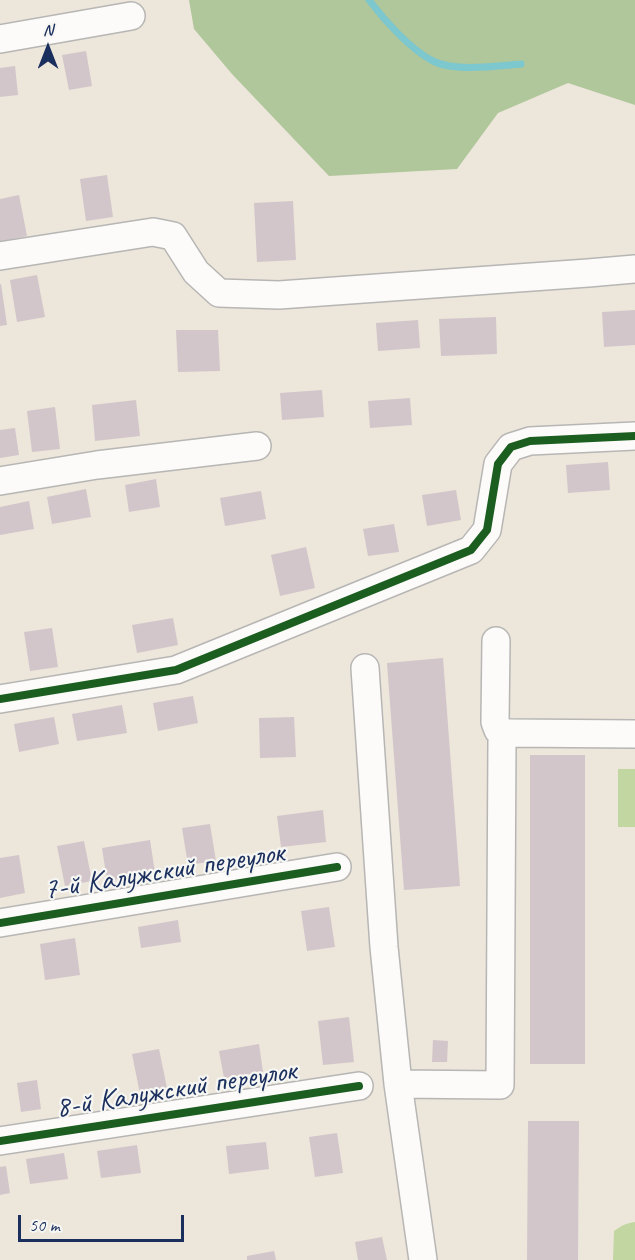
<!DOCTYPE html>
<meta charset="utf-8">
<style>
body{margin:0}
#map{position:relative;width:635px;height:1260px;overflow:hidden;background:#ece6db;font-family:Caveat,sans-serif}
canvas{display:block}
.north{position:absolute;left:18px;top:18px;width:60px;height:60px;-webkit-text-stroke:4px #f6f6f2;paint-order:stroke;rotate:0deg;font-size:16px;font-weight:700;line-height:24px;text-align:center;color:#1b2f5e}
.north::after{content:'';display:block;margin:auto;width:21px;height:27px;background:#1b2f5e;clip-path:polygon(50% 0,100% 100%,50% 72%,0 100%)}
.scale{position:absolute;left:18px;top:1215px;width:166px;height:27px;box-sizing:border-box;border:3px solid #1b2f5e;border-top:0;padding-left:8px;font-size:18px;line-height:21px;white-space:nowrap;color:#1b2f5e;-webkit-text-stroke:4px #f6f6f2;paint-order:stroke}
</style>
<div id="map">
<canvas width="635" height="1260"></canvas>
<div class="north">N</div>
<div class="scale">50 m</div>
</div>
<script>
const g = document.querySelector('canvas').getContext('2d');
g.lineJoin = 'round';
function fill(path, color) {
  g.fillStyle = color;
  g.fill(path, 'evenodd');
}
function stroke(path, color, width, dash) {
  g.strokeStyle = color;
  g.lineWidth = width;
  g.lineCap = dash ? 'butt' : 'round';
  g.setLineDash(dash || []);
  g.stroke(path);
}
function drawText(font, color, halo, rows, align = 'center') {
  g.font = font + ' Caveat,sans-serif';
  g.lineWidth = 4.5;
  g.setLineDash([]);
  g.textBaseline = 'middle';
  g.strokeStyle = halo;
  g.fillStyle = color;
  for (const [text, x, y, turn = 0] of rows) {
    g.save();
    g.translate(x, y);
    g.rotate((+turn || 0) * Math.PI / 180);
    g.textAlign = isNaN(turn) ? turn : align;
    if (halo) g.strokeText(text, 0, 0);
    g.fillText(text, 0, 0);
    g.restore();
  }
}
const green = new Path2D(`
 M618 769H635V827H618Z
 M635 1222V1260H613L614 1231C621 1226 626 1223 635 1222Z`);
const forest = new Path2D(`
 M189 0H635V105L568 83 498 113 457 169 329 176 232 74 194 29Z`);
const stream = new Path2D(`
 M369 0C384 20 411 50 433 61 454 72 497 66 521 64`);
const building = new Path2D(`
 M86 51 92 86 69 90 62 55Z
 M15 66 18 95 0 97V68Z
 M107 175 113 217 86 221 80 179Z
 M19 195 27 236 0 242V199Z
 M293 201 296 260 257 262 254 203Z
 M37 275 45 317 17 322 10 280Z
 M0 284H1L7 325 0 326Z
 M635 310V345L604 347 602 312Z
 M496 317 497 354 441 356 439 319Z
 M418 320 420 348 378 351 376 323Z
 M176 330H218L220 371 178 372Z
 M322 390 324 417 282 420 280 393Z
 M410 398 412 425 370 428 368 401Z
 M136 400 140 436 95 441 92 405Z
 M55 407 60 449 32 452 27 411Z
 M15 428 19 455 0 458V430Z
 M608 462 610 490 568 493 566 465Z
 M156 479 160 507 129 512 125 485Z
 M86 489 91 517 52 524 47 497Z
 M456 490 461 520 427 526 422 495Z
 M261 491 266 519 225 526 220 498Z
 M29 501 34 529 0 535V507Z
 M394 524 399 552 368 556 363 529Z
 M306 547 315 588 280 596 271 555Z
 M173 618 178 645 137 653 132 625Z
 M52 628 58 667 30 671 24 632Z
 M443 658 460 886 404 890 387 663Z
 M193 696 198 723 158 731 153 703Z
 M122 705 127 733 77 741 72 714Z
 M54 717 59 744 19 752 14 724Z
 M294 717 296 757 260 758 259 718Z
 M530 755H585V1064H530Z
 M323 810 326 842 281 847 277 816Z
 M210 824 216 861 188 865 182 828Z
 M150 840 155 873 107 881 102 848Z
 M84 841 92 881 65 886 57 846Z
 M19 855 25 893 0 898V858Z
 M329 907 335 947 307 951 301 911Z
 M178 920 181 942 141 948 138 927Z
 M75 938 80 975 45 980 40 944Z
 M349 1017 354 1062 323 1065 318 1021Z
 M433 1040 448 1041 447 1062H432Z
 M259 1044 263 1072 224 1078 219 1051Z
 M159 1049 167 1088 140 1094 132 1054Z
 M37 1080 41 1109 21 1112 17 1083Z
 M528 1121H579L578 1260H527Z
 M337 1133 343 1173 315 1177 309 1137Z
 M266 1142 269 1169 229 1174 226 1146Z
 M137 1145 141 1173 101 1178 97 1151Z
 M64 1153 68 1179 30 1184 26 1159Z
 M6 1166 10 1193 0 1195V1167Z
 M382 1237 387 1260H358L355 1242Z
 M274 1251 276 1260H247V1256Z`);
const minor = new Path2D(`
 M0 39 131 16
 M0 256 153 232 173 236 196 272 219 293 279 295 588 273 635 269
 M0 481 97 465 257 446
 M496 641 495 722 498 730 504 735
 M365 668 384 947 398 1084 500 1085 502 741 504 735 509 733 635 734
 M0 699 176 670 471 550 487 530 498 464 511 447 530 441 635 436
 M0 923 337 867
 M398 1084 423 1260
 M0 1141 359 1086`);
const cycleway = new Path2D(`
 M0 699 176 670 471 550 487 530 498 464 511 447 530 441 635 436
 M0 923 337 867
 M0 1141 359 1086`);
const streetNames = [
 ["7-й Калужский переулок",164,872,-9],
 ["8-й Калужский переулок",176,1090,-9]
];
fill(green, '#c2d6a2');
fill(forest, '#b0c69b');
stroke(stream, '#7dc7ce', 7);
fill(building, '#d3c6ca');
stroke(minor, '#b7b6b4', 30);
stroke(minor, '#fcfbfa', 27);
stroke(cycleway, '#1b5e20', 8);
drawText('30px', '#1b2f5e', '#f6f6f2', streetNames);
</script>
